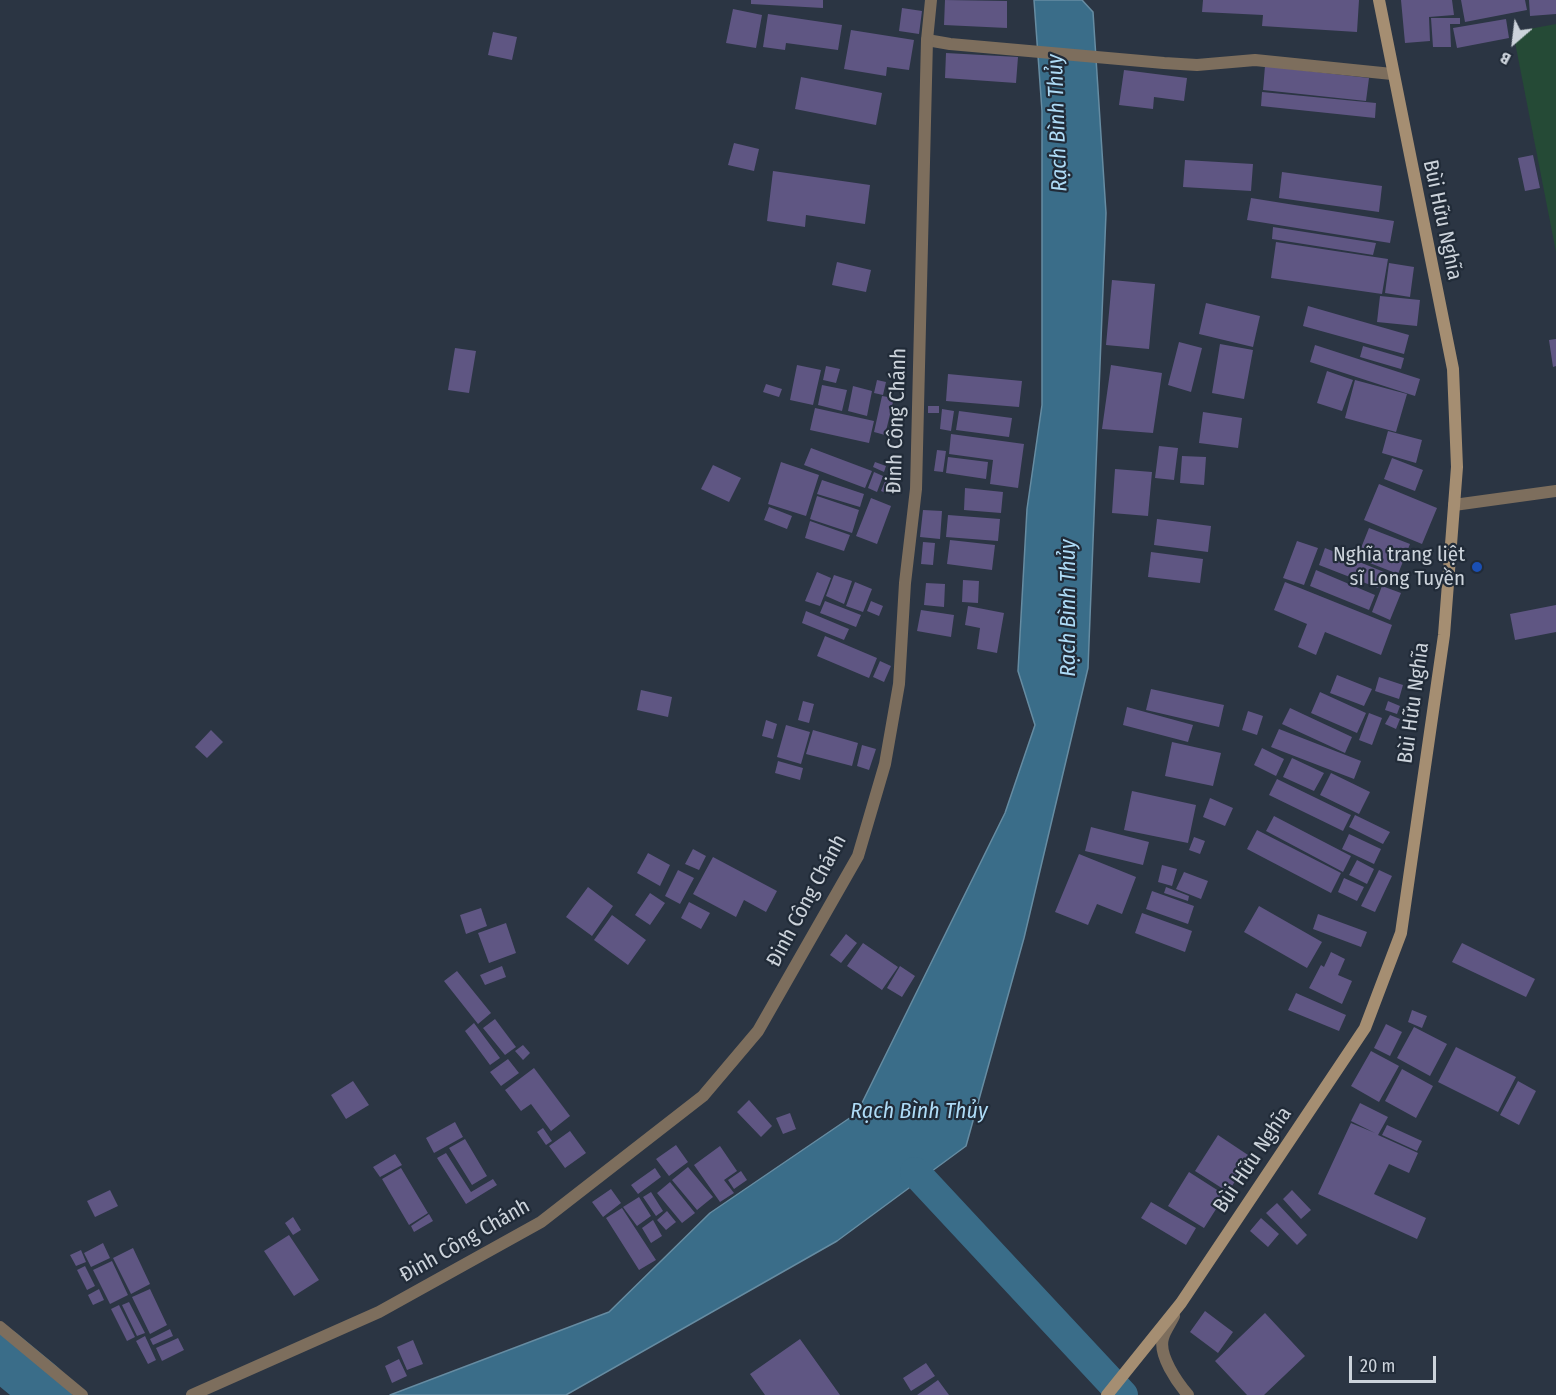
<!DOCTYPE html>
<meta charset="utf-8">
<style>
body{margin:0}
#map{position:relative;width:1556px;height:1395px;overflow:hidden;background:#2b3543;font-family:"Fira Sans Condensed",sans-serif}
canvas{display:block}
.north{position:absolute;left:1484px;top:12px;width:60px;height:60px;-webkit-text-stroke:4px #212b38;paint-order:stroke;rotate:208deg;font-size:16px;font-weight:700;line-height:24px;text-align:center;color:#ccd3db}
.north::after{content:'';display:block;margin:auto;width:21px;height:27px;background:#ccd3db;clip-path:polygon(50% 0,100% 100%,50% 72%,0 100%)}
.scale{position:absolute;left:1349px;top:1356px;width:87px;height:27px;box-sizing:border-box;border:3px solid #ccd3db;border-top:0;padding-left:8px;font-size:18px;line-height:21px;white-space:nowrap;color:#ccd3db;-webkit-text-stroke:4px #212b38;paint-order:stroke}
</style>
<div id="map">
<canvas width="1556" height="1395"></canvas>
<div class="north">B</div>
<div class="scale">20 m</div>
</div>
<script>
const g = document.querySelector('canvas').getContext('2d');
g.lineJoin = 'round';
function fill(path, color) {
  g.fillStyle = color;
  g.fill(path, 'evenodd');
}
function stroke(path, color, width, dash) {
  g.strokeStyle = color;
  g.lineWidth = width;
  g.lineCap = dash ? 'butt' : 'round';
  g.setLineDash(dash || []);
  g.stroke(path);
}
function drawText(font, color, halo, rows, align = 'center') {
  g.font = font + ' "Fira Sans Condensed",sans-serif';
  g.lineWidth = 4.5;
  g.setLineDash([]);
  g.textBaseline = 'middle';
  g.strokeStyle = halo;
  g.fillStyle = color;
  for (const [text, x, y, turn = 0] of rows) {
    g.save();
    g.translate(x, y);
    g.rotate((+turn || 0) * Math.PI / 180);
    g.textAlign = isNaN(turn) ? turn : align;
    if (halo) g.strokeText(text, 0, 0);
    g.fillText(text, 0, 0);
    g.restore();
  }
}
const green = new Path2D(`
 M1556 24V252L1513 32Z`);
const water = new Path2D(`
 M1034 0H1082L1093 12 1106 213 1088 668 1024 938 966 1146 837 1241 566 1395H390L609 1312 710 1213 857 1113 1005 813 1035 725 1018 671 1027 509 1042 405V111Z`);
const canal = new Path2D(`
 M915 1172 1123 1395`);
const river = new Path2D(`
 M0 1353 40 1386 46 1395`);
const building = new Path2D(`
 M751 0H823V8L751 4Z
 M945 0 1007 1V28L944 25Z
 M1203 0H1359L1357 32 1262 26 1263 15 1202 12Z
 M1401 0H1452L1454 15 1429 17 1430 41 1405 43Z
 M1461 0H1525L1527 10 1465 22Z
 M1529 0H1556V14L1530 16Z
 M902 8 922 11 919 34 899 31Z
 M733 9 762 15 756 48 726 43Z
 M768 14 842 25 838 50 786 43 785 50 763 47Z
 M1431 18H1460V24H1450L1451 47H1433Z
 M1506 19 1509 38 1457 48 1453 28Z
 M851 30 914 40 909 70 887 67 886 76 844 69Z
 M493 32 517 37 512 60 488 55Z
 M946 53 1018 57 1016 83 945 78Z
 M1265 66 1369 78 1366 101 1263 90Z
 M1124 70 1187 78 1184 101 1154 97 1153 109 1119 105Z
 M801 77 882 93 876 125 795 109Z
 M1262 92 1376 103 1375 118 1261 106Z
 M734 143 759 149 754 171 728 165Z
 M1533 155 1540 188 1525 191 1518 158Z
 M1185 160 1253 164 1251 191 1183 187Z
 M773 171 870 185 865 224 806 215 805 227 767 221Z
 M1282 172 1382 186 1379 212 1279 198Z
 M1251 198 1394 221 1390 243 1247 220Z
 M1273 227 1376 243 1373 255 1272 239Z
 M1276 242 1388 259 1382 294 1271 278Z
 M837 262 871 270 866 292 832 285Z
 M1389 263 1414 267 1410 297 1385 293Z
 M1112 280 1155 284 1149 349 1106 345Z
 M1380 296 1420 300 1417 326 1377 322Z
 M1206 303 1260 316 1253 347 1199 334Z
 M1308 306 1409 335 1404 354 1303 326Z
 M1556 339V366L1553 367 1549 340Z
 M1179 342 1202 348 1191 392 1168 385Z
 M1220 344 1253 350 1244 399 1212 393Z
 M1315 345 1420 379 1415 396 1310 362Z
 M1363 346 1404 358 1401 369 1360 357Z
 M455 348 476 351 469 393 448 390Z
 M797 365 821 370 813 405 790 400Z
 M1111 365 1162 373 1153 433 1102 429Z
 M826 366 840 369 836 383 823 380Z
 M1327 371 1353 380 1342 411 1317 403Z
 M948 374 1022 381 1019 407 946 401Z
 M877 380 886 382 883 395 874 393Z
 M1355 380 1407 394 1396 432 1345 418Z
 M766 384 782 389 779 397 763 392Z
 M822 385 847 390 842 411 818 405Z
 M853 386 872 391 867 416 848 411Z
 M882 396 894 398 885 435 874 432Z
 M928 406H939V413H928Z
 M815 408 874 421 869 443 810 430Z
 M942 409 954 411 951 431 940 429Z
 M959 411 1012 418 1009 437 956 430Z
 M1203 412 1242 418 1238 448 1199 443Z
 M1388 431 1422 440 1416 463 1382 453Z
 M951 434 1024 444 1018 488 990 484 993 460 949 454Z
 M1159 446 1178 448 1174 480 1155 478Z
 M811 448 872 471 865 488 804 465Z
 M937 450 946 451 943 472 934 471Z
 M1182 456 1206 457 1204 485 1180 483Z
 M948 457 988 462 986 479 946 473Z
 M1392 458 1423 470 1415 491 1384 479Z
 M781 462 819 475 806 516 768 504Z
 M875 462 886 466 884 472 873 467Z
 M713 465 741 478 729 502 701 489Z
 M1115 469 1152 472 1148 516 1112 513Z
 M874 472 883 476 877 492 868 488Z
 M886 479 892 482 888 494 881 491Z
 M822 480 864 494 860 507 817 494Z
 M1379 484 1437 508 1422 544 1364 520Z
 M965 488 1003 492 1001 513 964 510Z
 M817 496 859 510 852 533 810 519Z
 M871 498 891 506 877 544 856 536Z
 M769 507 792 516 787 529 764 520Z
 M923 510 942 511 940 539 920 537Z
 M948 515 1000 519 998 541 946 537Z
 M1157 519 1211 526 1208 552 1154 545Z
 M810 521 850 535 844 551 805 538Z
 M1369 528 1410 544 1398 574 1357 558Z
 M950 540 995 545 992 570 947 564Z
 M1297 541 1318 548 1304 585 1283 578Z
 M923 542 935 543 933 565 921 564Z
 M1325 548 1384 572 1378 588 1319 565Z
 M1151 552 1203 559 1200 583 1148 577Z
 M1316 570 1375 595 1369 610 1310 586Z
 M817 572 831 578 820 606 805 601Z
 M834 575 852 581 844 604 826 596Z
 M963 580 979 581 978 603 962 602Z
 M855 582 872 589 863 612 846 606Z
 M1285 582 1392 625 1381 655 1325 632 1316 655 1298 647 1307 624 1274 610Z
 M926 583 945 584 944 607 924 605Z
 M1382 586 1401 593 1390 620 1372 612Z
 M825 601 861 615 856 627 820 613Z
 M871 601 883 606 879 616 867 611Z
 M1556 605V632L1515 640 1510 614Z
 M968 606 1004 613 997 653 977 649 980 628 965 625Z
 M921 610 954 615 951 637 917 631Z
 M806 611 849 629 844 640 802 623Z
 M825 636 877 658 869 678 817 656Z
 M880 661 891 666 884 682 873 677Z
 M1337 675 1372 689 1364 706 1330 693Z
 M1379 677 1403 685 1399 699 1375 691Z
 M1151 689 1224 705 1219 727 1146 710Z
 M641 690 672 697 668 717 637 710Z
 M1320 692 1366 713 1357 733 1311 713Z
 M803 701 814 704 809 723 798 720Z
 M1388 701 1400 706 1397 714 1385 710Z
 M1127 707 1193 725 1188 742 1123 725Z
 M1290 708 1352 737 1345 753 1282 724Z
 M1248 711 1263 716 1257 735 1242 730Z
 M1369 713 1382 718 1372 745 1359 740Z
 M1390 715 1400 719 1396 729 1385 724Z
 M766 720 777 724 773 739 762 736Z
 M786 725 810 732 801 764 777 757Z
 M1279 729 1361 761 1354 779 1271 747Z
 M211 730 223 742 207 758 195 747Z
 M813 730 858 743 852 766 806 754Z
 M1172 742 1221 753 1213 786 1165 776Z
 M862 745 876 749 869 770 857 766Z
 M1262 748 1284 759 1276 776 1254 765Z
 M1292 758 1324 773 1314 791 1283 777Z
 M778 761 803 768 800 780 775 773Z
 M1331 773 1370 792 1359 814 1320 795Z
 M1277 779 1351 815 1343 831 1269 795Z
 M1132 791 1196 805 1188 843 1124 830Z
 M1210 798 1233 808 1225 826 1203 817Z
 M1355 815 1390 832 1383 844 1349 827Z
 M1274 816 1351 856 1343 872 1266 831Z
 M1091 827 1149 842 1143 865 1085 851Z
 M1257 830 1341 873 1331 893 1247 849Z
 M1349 834 1381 849 1374 864 1342 849Z
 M1194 837 1205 841 1200 854 1189 850Z
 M693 849 706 856 699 870 685 864Z
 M648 853 670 865 660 886 637 873Z
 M1079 854 1136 877 1122 914 1097 904 1088 925 1055 912Z
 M713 857 777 891 766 912 744 900 736 917 693 894Z
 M1357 860 1374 869 1367 884 1349 875Z
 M1162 865 1177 869 1172 886 1158 882Z
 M678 870 694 878 680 904 665 896Z
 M1379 870 1392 876 1375 912 1361 906Z
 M1184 872 1208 881 1201 899 1176 889Z
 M1344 878 1364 887 1357 901 1338 892Z
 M588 887 613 906 592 936 566 917Z
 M1166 887 1189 896 1188 901 1164 893Z
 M1152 891 1194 906 1188 924 1146 909Z
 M650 893 665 903 650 925 635 915Z
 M689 902 710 913 701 929 681 918Z
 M1259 906 1322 942 1307 968 1244 932Z
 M481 908 487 926 466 934 460 915Z
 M1142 913 1192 931 1185 952 1135 933Z
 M1318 914 1367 932 1361 947 1313 929Z
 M612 915 646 940 628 965 594 940Z
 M506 923 516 953 489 963 478 933Z
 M846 934 857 943 841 963 830 955Z
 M863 943 898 967 882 990 847 966Z
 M1462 943 1535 979 1526 997 1452 962Z
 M1331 952 1345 959 1338 975 1352 981 1342 1004 1309 988 1321 965 1324 967Z
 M502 966 506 977 485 985 480 975Z
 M900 966 915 976 902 997 887 988Z
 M457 971 491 1013 478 1024 444 981Z
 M1296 993 1346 1015 1339 1031 1288 1010Z
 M1412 1010 1427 1016 1422 1028 1408 1022Z
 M495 1019 516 1047 505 1055 483 1028Z
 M474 1023 500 1058 490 1065 465 1031Z
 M1386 1024 1402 1032 1390 1056 1374 1048Z
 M1414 1027 1447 1044 1430 1076 1397 1058Z
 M523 1045 530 1053 523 1060 515 1051Z
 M1456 1047 1516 1077 1498 1112 1438 1082Z
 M1371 1051 1399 1066 1379 1102 1351 1086Z
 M508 1059 519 1073 501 1086 490 1072Z
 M534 1068 570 1116 551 1131 531 1104 521 1111 505 1090Z
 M1402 1069 1433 1086 1416 1118 1385 1101Z
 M353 1081 369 1105 346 1119 331 1095Z
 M1518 1081 1536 1091 1519 1125 1500 1115Z
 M749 1100 772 1126 761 1137 737 1112Z
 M1360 1103 1388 1117 1378 1135 1418 1153 1409 1173 1389 1164 1374 1194 1426 1218 1417 1239 1318 1194 1351 1123 1375 1133 1351 1121Z
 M790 1113 796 1129 783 1134 776 1118Z
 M455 1122 463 1137 434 1153 426 1138Z
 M1387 1125 1422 1141 1417 1151 1382 1135Z
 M543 1128 552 1141 546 1145 537 1132Z
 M570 1131 586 1153 565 1168 549 1146Z
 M1218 1135 1251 1157 1228 1192 1195 1171Z
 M465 1139 487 1176 472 1185 449 1148Z
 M676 1145 688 1162 669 1176 656 1159Z
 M720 1146 737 1171 724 1180 734 1193 720 1202 694 1165Z
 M446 1153 471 1192 493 1179 497 1185 466 1204 437 1158Z
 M395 1154 402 1165 380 1177 373 1167Z
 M688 1167 713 1197 697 1210 672 1180Z
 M401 1168 428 1213 409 1225 382 1179Z
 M655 1168 661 1177 638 1194 631 1185Z
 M741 1171 747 1180 734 1189 728 1180Z
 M1189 1172 1225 1195 1204 1228 1168 1206Z
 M670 1182 695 1213 682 1223 657 1193Z
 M611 1189 621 1203 603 1217 592 1202Z
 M110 1190 118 1206 95 1217 87 1201Z
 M1292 1190 1311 1210 1301 1219 1283 1199Z
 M651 1192 663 1211 656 1216 643 1197Z
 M639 1197 651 1216 637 1226 623 1207Z
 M1151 1202 1196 1228 1186 1245 1141 1218Z
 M1277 1203 1307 1235 1297 1245 1266 1213Z
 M622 1208 656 1260 639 1270 606 1218Z
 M667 1211 676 1222 666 1230 657 1220Z
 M429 1214 433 1221 414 1232 411 1226Z
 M293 1217 301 1230 293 1235 285 1223Z
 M1261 1218 1279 1234 1268 1247 1250 1231Z
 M653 1220 662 1236 651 1243 642 1228Z
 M289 1235 319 1280 294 1296 264 1251Z
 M103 1243 110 1258 91 1267 84 1253Z
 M133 1248 150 1284 131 1294 113 1258Z
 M81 1250 86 1262 76 1266 70 1255Z
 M112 1261 128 1295 110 1304 93 1270Z
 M85 1266 95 1286 87 1290 77 1270Z
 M99 1289 104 1300 93 1305 88 1295Z
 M150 1289 167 1325 150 1334 132 1297Z
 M129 1302 145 1333 137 1336 122 1305Z
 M119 1305 135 1337 127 1341 111 1309Z
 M1205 1311 1233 1332 1218 1353 1190 1332Z
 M1265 1313 1305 1356 1264 1395H1247L1215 1361Z
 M170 1329 173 1336 153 1345 150 1339Z
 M145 1336 156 1360 148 1364 136 1341Z
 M178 1338 184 1350 162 1361 156 1348Z
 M800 1339 840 1395H765L750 1374Z
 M413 1340 423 1364 407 1370 397 1347Z
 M399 1359 407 1376 392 1383 385 1366Z
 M926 1363 935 1376 911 1391 903 1378Z
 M938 1380 949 1395H917Z`);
const service = new Path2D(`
 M1454 505 1556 491`);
const minor = new Path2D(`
 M927 40 950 44 1164 63 1197 65 1255 60 1392 74
 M1174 1316C1171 1323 1165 1330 1163 1338 1158 1355 1177 1382 1188 1395
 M0 1327 82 1395`);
const tertiary = new Path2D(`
 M192 1395 379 1312 541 1222 703 1096 758 1031 858 856 885 764 899 684 905 583 916 489 927 40 931 0`);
const secondary = new Path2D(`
 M1107 1395 1181 1303 1365 1028 1401 933 1444 635 1457 467 1453 369 1379 0`);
const markers = [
 [1477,567,6,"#1a4fb4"]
];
const streetNames = [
 ["Bùi Hữu Nghĩa",1442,220,78],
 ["Đinh Công Chánh",897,421,-88],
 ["Bùi Hữu Nghĩa",1414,703,-82],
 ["Đinh Công Chánh",807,901,-62],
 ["Bùi Hữu Nghĩa",1253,1160,-56],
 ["Đinh Công Chánh",465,1241,-30]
];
const poiNames = [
 ["Nghĩa trang liệt",1465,555],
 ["sĩ Long Tuyền",1465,579]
];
const waterNames = [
 ["Rạch Bình Thủy",1058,123,-92],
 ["Rạch Bình Thủy",1069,608,-90],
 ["Rạch Bình Thủy",919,1112]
];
fill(green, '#254a36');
fill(water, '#3a6d89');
stroke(water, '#668ca2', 1.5);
stroke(canal, '#3a6d89', 30);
stroke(river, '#3a6d89', 52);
fill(building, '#5f5683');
stroke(service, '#7d6e5d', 12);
stroke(minor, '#7d6e5d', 12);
stroke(tertiary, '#7d6e5d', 12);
stroke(secondary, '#a58e72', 12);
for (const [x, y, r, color] of markers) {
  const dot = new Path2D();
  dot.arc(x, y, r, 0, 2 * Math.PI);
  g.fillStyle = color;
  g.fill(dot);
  stroke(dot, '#212b38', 2);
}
drawText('21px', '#ccd3db', '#212b38', streetNames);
drawText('21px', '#ccd3db', '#212b38', poiNames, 'right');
drawText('italic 22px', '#aedbf6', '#212b38', waterNames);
</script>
